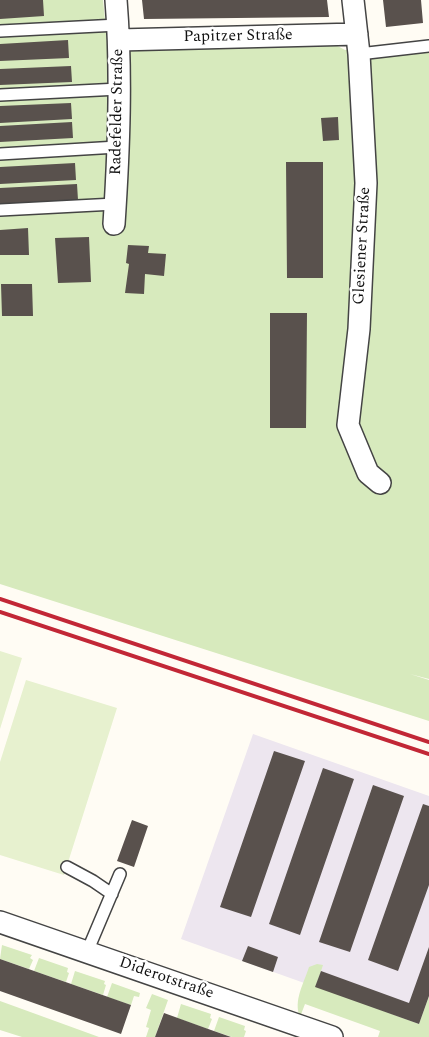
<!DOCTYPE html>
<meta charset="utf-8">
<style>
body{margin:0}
canvas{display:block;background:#fffcf4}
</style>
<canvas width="429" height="1037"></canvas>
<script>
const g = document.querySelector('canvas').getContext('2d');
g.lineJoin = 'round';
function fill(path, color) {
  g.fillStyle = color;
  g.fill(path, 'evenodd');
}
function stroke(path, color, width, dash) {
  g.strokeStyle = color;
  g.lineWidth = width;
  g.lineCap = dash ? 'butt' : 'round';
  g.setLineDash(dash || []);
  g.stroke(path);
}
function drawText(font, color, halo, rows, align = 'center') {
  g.font = font + ' Spectral,serif';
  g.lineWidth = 5;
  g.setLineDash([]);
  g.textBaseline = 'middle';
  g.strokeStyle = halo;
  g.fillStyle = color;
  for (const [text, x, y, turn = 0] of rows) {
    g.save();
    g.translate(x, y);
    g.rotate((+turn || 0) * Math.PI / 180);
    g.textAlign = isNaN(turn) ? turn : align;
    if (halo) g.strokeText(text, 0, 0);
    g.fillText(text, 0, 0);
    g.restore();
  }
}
const industrial = new Path2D(`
 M253 734 429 796V995L419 1024 181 939Z`);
const green = new Path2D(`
 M0 0H103L107 40 156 44 332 43 345 50 429 43V679L410 674 429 680V721L0 584Z
 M2 945 32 955 30 958 33 960 29 969 0 959Z
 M39 958 68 968 67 972 69 973 66 982 34 971Z
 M317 964 323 965 316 986 419 1024 429 996V1037H378L380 1031 305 1004 300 1017C293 1001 304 983 309 967Z
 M75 971 105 981 104 984 106 985 103 995 71 984Z
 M112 983 140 993 139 997 134 996 131 1005 107 997Z
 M152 994 168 1000 155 1037H146L149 1028 146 1027 151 1010 146 1008Z
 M0 1001 99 1037H22L0 1030Z
 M181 1004 211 1014 210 1018 212 1019 208 1029 177 1018Z
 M219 1017 245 1026 244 1030 246 1031 244 1037H232L214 1031Z`);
const pitch = new Path2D(`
 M0 651 22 658 0 729Z
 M26 680 117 708 64 875 0 855V762Z`);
const building = new Path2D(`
 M0 0H43L44 16 0 19Z
 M142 0H327L329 17 144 19Z
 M383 0H421L423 23 386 27Z
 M68 40 69 58 0 61V44Z
 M71 66 72 82 0 85V69Z
 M71 103 72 119 0 123V106Z
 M338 117 339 140 323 141 321 118Z
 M72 122 73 138 0 142V126Z
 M286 162H323V278H287Z
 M75 163 76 180 0 184V167Z
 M77 184 78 200 0 204V188Z
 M28 228 29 255H0V230Z
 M89 237 91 282 58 283 55 238Z
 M128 245 149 246 148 253 166 254 164 276 145 274 144 294 125 293 129 264 126 263Z
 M1 284H32L33 316H2Z
 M270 313H307L306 428H270Z
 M274 751 305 761 251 917 220 907Z
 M323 768 354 779 300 935 269 924Z
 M373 785 404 796 350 952 319 942Z
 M423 804 429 806V885L398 971 368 960Z
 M132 820 148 826 134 867 117 861Z
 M248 946 278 957 273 972 242 961Z
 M429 947V996L419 1024 315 987 321 971 409 1003Z
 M0 959 131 1005 121 1034 0 991Z
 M164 1013 211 1030 231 1037H155Z`);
const lane = new Path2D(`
 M0 31 118 25
 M359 54 429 46
 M0 95 119 89
 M0 154 117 147
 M0 210 115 204
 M67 867 93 881 112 894
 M87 952 120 874`);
const street = new Path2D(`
 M353 0 359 54 366 183 359 329 348 425 368 473 380 483
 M119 40 357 34
 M114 224C119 149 122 74 116 0
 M0 922 332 1037`);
const rail = new Path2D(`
 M0 599 429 742
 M0 612 429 754`);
const streetNames = [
 ["Papitzer Straße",238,37,-1],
 ["Radefelder Straße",118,112,-89],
 ["Glesiener Straße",363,246,-87],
 ["Diderotstraße",166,979,19]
];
fill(industrial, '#ede6ef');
fill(green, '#d7eabd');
fill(pitch, '#e7f1cf');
fill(building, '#59514d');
stroke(lane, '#444', 14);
stroke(street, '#444', 24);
stroke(lane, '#fff', 11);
stroke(street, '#fff', 21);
stroke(rail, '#c22736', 4);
drawText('16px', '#111', '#fff', streetNames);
</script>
